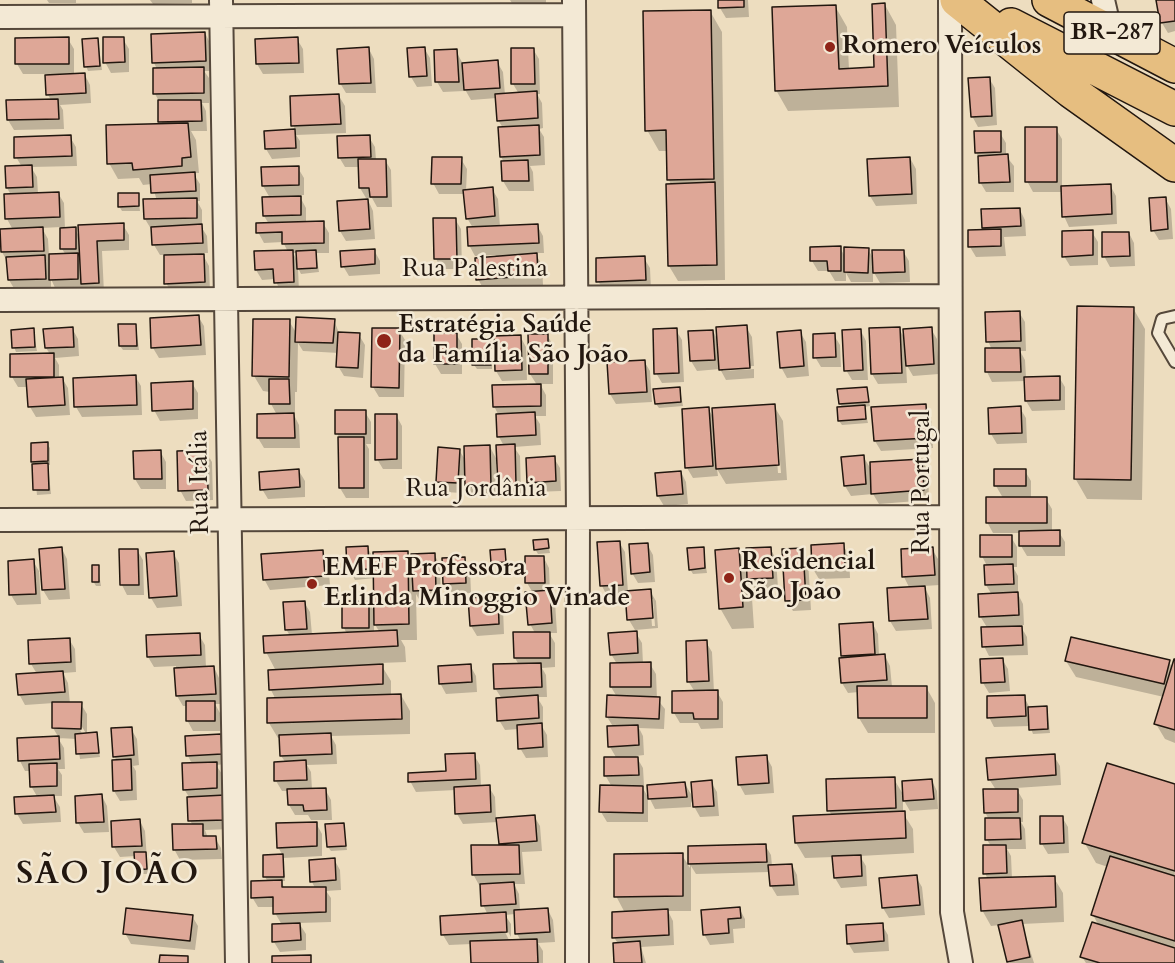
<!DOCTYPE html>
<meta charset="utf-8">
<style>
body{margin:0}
canvas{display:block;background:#edddbf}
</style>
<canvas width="1175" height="963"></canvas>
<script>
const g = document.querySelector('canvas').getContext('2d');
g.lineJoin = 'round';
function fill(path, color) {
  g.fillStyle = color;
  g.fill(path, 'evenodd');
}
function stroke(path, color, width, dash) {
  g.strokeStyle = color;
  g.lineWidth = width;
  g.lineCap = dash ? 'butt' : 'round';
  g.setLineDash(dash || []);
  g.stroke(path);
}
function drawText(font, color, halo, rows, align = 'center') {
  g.font = font + ' Cardo,serif';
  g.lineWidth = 5;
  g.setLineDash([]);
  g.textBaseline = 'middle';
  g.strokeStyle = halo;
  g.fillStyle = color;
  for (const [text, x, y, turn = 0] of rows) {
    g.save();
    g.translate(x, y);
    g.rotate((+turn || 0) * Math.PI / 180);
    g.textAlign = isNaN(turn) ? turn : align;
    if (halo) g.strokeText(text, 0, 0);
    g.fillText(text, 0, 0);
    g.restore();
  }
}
const shadow = new Path2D(`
 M47 0H76V3H49Z
 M150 0H192V3L153 4Z
 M510 0H546V5H513Z
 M719 0H748L749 17 726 18 720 8Z
 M1158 0H1175V31L1168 33 1162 23Z
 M885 5 896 25 899 107 788 111 776 90 835 6 847 27 849 70 875 69Z
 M710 11 722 32 725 280 678 281 669 266 671 185 669 180 668 151H659L647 130Z
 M205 33 210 43 211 71H204L209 78V103H202L206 111 207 131H191L196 140 199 173H193L200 184V201H197L202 210V228L207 236 208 253H202L209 266 210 292 172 293 166 283 165 255H160L154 245 151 229 145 219 157 201 152 184 143 185 139 178 118 179 109 163 162 125 160 103 155 94 157 69 154 63Z
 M17 39H68L74 49V75H85L90 85 91 103 60 105 63 110 64 129 14 130 8 120 51 100 48 95 47 74H23L17 64Z
 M98 39 102 70 88 71 86 66Z
 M123 39 129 49V72L111 73 105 62Z
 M297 39 303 49 304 73 263 74 257 64 256 40Z
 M424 48 430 58 432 86 417 87 411 77Z
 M369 49 374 59 376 93H346L340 83Z
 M512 49H533L539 59 540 94H537L542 103 543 128 539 129 544 137 545 165 530 166 533 172 534 191H509L503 181 504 162 501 157 503 128 498 120 497 98 471 100 463 86 464 91 443 92 437 82 436 52 456 51 463 64 497 62 503 72 505 95 519 94 513 84Z
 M989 78 995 88 997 125 978 127 972 116Z
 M339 96 345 106 346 133 296 135 300 141V157L272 159 266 149V132L296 131 293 125Z
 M1056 129 1062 139V187L1110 185 1116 196 1117 224 1069 227 1064 216 1063 192H1033L1027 181Z
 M1000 133 1006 143V156L1014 166V192H986L980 182 979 158 976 152Z
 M70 137 76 147 77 166 31 167 37 177 38 194 58 193 64 203 65 229H75L80 238 123 225 129 235V250L102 251 104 293 56 290 51 279V288L15 290 9 280 8 263 2 252V230H13L7 219 6 195H11L7 188 22 167 16 157ZM61 227 62 249 66 255 49 256 48 239 42 228ZM76 253H81V263L77 256Z
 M369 137 375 147 376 160H385L391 170 392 207H377L372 198H366L360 188V167H345L339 157Z
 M910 158 916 169 917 204 876 206 870 196Z
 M461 159 467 169 466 191 492 189 498 199 500 227 537 225 543 236 544 253H535L542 265 543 285 484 290 478 279 496 255 475 256 469 245 473 228 467 218 465 194H439L433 183Z
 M298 168 304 178V195H299L306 208V223H323L329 233V253H316L319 272 301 274 298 268 299 292 281 293 275 279 262 280 256 270 288 252 283 242 264 243 258 232 269 224 264 216V198H270L263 186ZM293 253H297L298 262Z
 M138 195 140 211H122L119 206Z
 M1165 198 1171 209 1173 239 1159 240 1153 230Z
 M368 200 373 211 375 239 346 241 340 231Z
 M1020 210 1025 220 1026 236 1004 237 1006 256 976 257 970 247 985 231 983 227Z
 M455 219 461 229 462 269H442L436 259Z
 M1092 232 1098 242V265L1070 266 1064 256Z
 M1129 233 1134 243 1135 266 1110 267 1104 256Z
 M840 248 846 258 868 249 874 260 903 251 909 261 910 282 880 283 873 271V282H851L846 273V281H835L829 271H818L812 261Z
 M374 250 380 261V274L349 276 343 266Z
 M644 258 650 268 651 290 604 291 598 281Z
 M1133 308 1145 329 1142 500 1087 499 1075 478Z
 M1019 312 1025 322 1026 351H1020L1025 360 1026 378 1059 377 1065 387V410L1032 411 1026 401V381L992 382 987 372 992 350 988 341Z
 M198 316 204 326 206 355 159 358 153 348Z
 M334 320 339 333 359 335 365 345 363 378 344 376 338 366 339 353 303 351 298 343 297 392H295V413H293L299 425 300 448H264L258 438 277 415 271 404 270 392 263 391 254 376 289 321 297 334Z
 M136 326 139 350H123L120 346Z
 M746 327 752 337 754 366 723 368V371L754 369V378L726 380 720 369 697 371 691 361 713 331 718 341Z
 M72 328 78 339 79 356 55 358 59 365V378H62L68 388 70 415 36 417 30 407 28 387H18L12 377 11 355 50 354 46 348Z
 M899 329 906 340 931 329 937 339 939 374 913 376 906 364 907 383 878 384 872 374 871 330Z
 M33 330 37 351 16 352 14 347Z
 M399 330 405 340 404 397H379L373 387Z
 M676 330 682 340 684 382 662 383 656 373Z
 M861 331 866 341 868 380H852L846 370Z
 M800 332 806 342 809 376 787 378 781 367Z
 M456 334 462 344V374H441L435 364Z
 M547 335 553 345V384H540L546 395V416H535L540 424 541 445 514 447 520 456 521 494 505 495 499 484 498 464H496V496L472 497 464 482 463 493 444 492 438 482 459 450 466 461 490 447 498 462 504 446 499 437V416L494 406 537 385 530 374Z
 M834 335 840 345 841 367H821L815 357Z
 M520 336 526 347 527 380 502 381 496 371Z
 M490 341 492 345V369H477L474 365Z
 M644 361 650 371 652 402 616 404 610 394 608 363Z
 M135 376 141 386 142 415 82 417 76 407 75 379Z
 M192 383 198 393V419L160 421 154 410Z
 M866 388 870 406 864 407 868 423 842 425 839 421 843 408 840 404Z
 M680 389 683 406 659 408 656 404Z
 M774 406 783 421 787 480 726 484 717 469 718 476 693 478 687 468 708 409 714 418ZM774 420H777L781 473H778Z
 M925 406 931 416 933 448 881 451 875 441 873 409Z
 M1020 408 1026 418 1027 443 997 444 991 434 990 409Z
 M365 412 371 422V444H366L369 449V498H346L340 488V439L337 433Z
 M396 415 402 426V469H383L377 459Z
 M47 444 50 448V465H48L51 494 37 495 33 461Z
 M160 451 166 462V489H141L135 479Z
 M206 452 212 462 213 500 186 501 180 490Z
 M863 456 872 471 922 460 928 471 929 500 879 504 873 494 851 496 845 486Z
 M554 458 560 468 561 491 535 492 529 482Z
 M299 471 305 481V497L268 499 262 489Z
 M1025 471 1031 481V499H1046L1052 509V532H1059L1065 542V556H1027L1021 546V533H993L987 522 1003 498 996 486Z
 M681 472 686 482 688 504 664 506 658 496Z
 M1011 537 1017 547V567H1013L1018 576V594L1023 604 1024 625H1020L1027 637 1028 655 989 656 984 646 988 629 980 616 992 595 986 585 987 566 982 556Z
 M547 540 550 553 538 554 535 549Z
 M619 542 625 552 628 592 650 591 656 601 658 628 635 630 629 620 627 595 607 596 602 586ZM650 599H653L655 626H652Z
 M647 544 653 555 655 582 638 583 632 573Z
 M843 545 849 555 850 578 819 579 813 569Z
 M367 547 375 561 407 553 413 563 434 554 440 565 441 600 420 601 416 594 417 640H401L405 647 406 662 380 663 391 681V696L401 695 410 711V734L331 736 336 745 337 764 307 765 311 772 312 790 325 789 331 800 332 820H311L308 815H295L289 805V791H282L276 781 286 763 281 756V738H278L269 723 276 700 271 690 276 671 266 652 290 636 286 629 304 602 310 612 312 635 347 634 344 628 369 602 376 614 375 578 355 580 349 569ZM374 622 377 628 380 632 374 633Z
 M770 548 776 559 778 588 755 589 751 583 754 628 732 629 720 608 738 550 748 567Z
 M62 549 67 559 70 599 49 600 43 590Z
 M703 549 707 573 693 574 690 569Z
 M932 549 938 559 940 585 924 586 930 598 932 629 896 631 890 621 910 589 904 577Z
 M137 550 143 560 144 595H127L122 585Z
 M504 550 508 566 495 567 492 562Z
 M802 550 808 560 811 610 793 611 787 601Z
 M322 551 328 561 330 585 270 590 264 579Z
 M173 553 179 563 182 606 157 608 151 598Z
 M544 558 549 568 550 593 555 602 557 633H549L555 643V667L542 668 546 675 547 697H537L543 707V728L547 735 548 757 526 758 520 748 519 729 505 730 499 720 502 699 495 688 519 665 515 658V634L535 633 530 624 533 593 527 583Z
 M464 559 470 569 471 593 451 594 445 584Z
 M33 561 39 571 41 604 17 605 11 595Z
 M98 567 101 586H96L93 581Z
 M497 598 503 608 504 634 477 636 471 626Z
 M873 624 878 634 879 656H885L890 666 892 687H926L935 703V733H868L859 718V692L848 693 842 683 845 659 843 656Z
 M636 633 642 643 643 664H650L656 674 657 699 665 709 664 729 639 728 643 736 644 755 636 756 643 768 644 785H641L648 797V822H607L601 812 612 787 605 775 617 759 610 747 614 728 607 717 617 697 611 687 617 664 611 654Z
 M199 635 205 645 206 668 214 667 219 678 221 704H215L220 713V731H193L187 720V706H183L177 696 176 666 154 667 148 657Z
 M69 639 75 649 76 672 63 673 68 683 70 704H81L87 714V735L96 734 100 757 80 759 77 739 58 738 64 748 65 769H58L62 775V796H53L60 807 61 822 23 824 17 814 16 799 38 798 31 786V771H25L20 761 18 740 59 738 53 728 54 703 25 705 19 694 18 675 37 674 31 664 30 641ZM79 722 87 735H83L76 723Z
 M706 642 712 652 714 692H717L723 702V728L701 729 698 723H680L674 713 695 692 688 681Z
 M1002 659 1008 669 1010 691 989 693 983 683Z
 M1066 661 1169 662 1173 669 1175 662V743L1165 739 1156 724 1164 697 1076 677Z
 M470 665 476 676 477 692 446 694 440 683Z
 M1024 697 1030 708 1047 707 1050 733 1033 734 1030 726 994 727 989 717Z
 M131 729 137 739 139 765 133 766 136 771 137 800 120 801 114 791 117 761 114 756Z
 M220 736 226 746V764L216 765 222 774V797L231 829 205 830 208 838H215L221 848 222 859 180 860 174 849 193 826 190 820 189 797 184 789 192 764 188 756Z
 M474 755 480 765 481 787H489L495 797 496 819 534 816 540 826 542 851 522 852 525 884H514L519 894 520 911 548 910 553 920 555 942 538 943 543 951V963H472V944L449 945 443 935 442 917 488 915 483 905 482 885H479L473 874 502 846 498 822 463 824 457 814 456 790 416 792 410 781 447 773ZM515 914 517 934 521 941 510 942 502 926 504 925 511 937V924L505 915Z
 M766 756 772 767 774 793 745 795 739 784Z
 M1054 756 1060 766 1061 785 1016 788 1023 800V822H1021L1025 829 1026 849H1007L1011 856 1012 879 1054 878 1063 893 1064 922 1022 924 1034 963H1010L1000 925 991 926 982 910 988 880 985 873 991 846 987 840 989 820 985 812 996 790 989 779Z
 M894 779 904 796 932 781 937 791 938 809 910 811 903 799V813L913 829 914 853 860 856 866 866 867 886 841 888 835 878 834 857 805 858 796 843 832 816 829 810Z
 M711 782 717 792 719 816 700 817 691 801V807L655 809 650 799 649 786 685 784 694 799Z
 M1175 786V963H1086L1082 957 1099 926 1093 915 1108 867 1096 863 1084 842Z
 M102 796 107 806 109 832 84 833 78 823Z
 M1062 817 1068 827 1069 853 1048 854 1042 844Z
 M140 821 145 831 148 874H139L136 856 120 857 114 847Z
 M316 823 322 834V856L283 858 285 881H281L285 889 315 888 312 882 334 859 340 870 341 890 326 891 331 898V922L299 923 306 934V950L280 952 274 942 282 925 275 913V907H258L252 897 268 882 265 877 283 856 278 847Z
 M343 825 347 850 331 851 328 847Z
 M765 845 771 855 772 866 792 865 797 875 799 895 777 896 771 886 770 872 696 874 691 866V911H668L673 921 674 945 641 947 646 963H616L618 944 614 937 625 913 616 896 682 855 690 868 689 848Z
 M916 877 922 887 925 915 889 918 883 908Z
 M739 908 745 919V928L733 929 734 943 710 945 704 934Z
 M192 916 198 926 195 950 131 944 125 933Z
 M882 925 888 935 889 951 854 953 848 943Z`);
const stream = new Path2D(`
 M0 963H1`);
const building = new Path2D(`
 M718 0H744V7L718 8Z
 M1156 0H1175V21L1160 23Z
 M885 3 888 86 775 91 772 7 836 5 839 69 874 67 872 4Z
 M711 10 714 179 667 180 666 130 645 131 643 11Z
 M205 32 206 61 152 63 151 34Z
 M69 37V64H15V38Z
 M103 37H124L125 62 103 63Z
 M298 37 299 63 256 64 255 39Z
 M98 38 100 66 84 67 82 39Z
 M369 47 371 83 339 84 337 49Z
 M425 47 427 76 409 77 407 48Z
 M511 48H534L535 84H511Z
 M457 49 459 82H435L434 50Z
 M498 60 500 88 464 90 462 63Z
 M204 67V93L153 94V68Z
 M85 73 86 93 46 95 45 75Z
 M990 77 992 116 971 117 968 78Z
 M537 91 538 118 497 121 495 94Z
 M339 94 341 124 291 126 290 96Z
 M58 99 59 119 7 120 6 100Z
 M158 100H201L202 121 158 122Z
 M188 123 191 157 182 158V166L133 170 132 163 107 164 106 125Z
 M539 125 540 155 500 157 498 127Z
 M1025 127H1057V182H1025Z
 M295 129 296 148 265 149 264 131Z
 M974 131H1001V152L975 153Z
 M71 135 72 156 14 158V137Z
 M370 135 371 157 338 158 337 136Z
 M1008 154 1010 182 979 183 978 156Z
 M432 157H462L461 184H431Z
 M910 157 912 194 869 196 867 159Z
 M358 159H386L387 197H370L369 188H359Z
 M528 160 529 181H502L501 161Z
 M32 165 33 187 6 188 5 166Z
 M299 166V185L262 186 261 167Z
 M195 172 196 191 151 193 150 175Z
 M715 182 717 265 668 266 666 184Z
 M1111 184 1112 214 1062 217 1061 186Z
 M493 187 495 216 466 219 463 190Z
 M59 192 60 217 5 219 4 194Z
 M118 193H139V206L118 207Z
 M301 196V215L263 216 262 197Z
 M1166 197 1168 229 1151 231 1149 198Z
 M197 198V218L144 219 143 199Z
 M368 199 370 229 339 231 337 201Z
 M1020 208 1021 226 982 228 981 209Z
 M433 218H456L457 259H434Z
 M324 221V243L282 244V232L256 233V223Z
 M124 223V240L97 241 99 283 81 284 78 225Z
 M202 224 203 243 152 245 151 227Z
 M538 224 539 243 468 246 467 227Z
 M43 227 44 251 1 252 0 229Z
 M76 227V249H60V228Z
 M1001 229V246L968 247V230Z
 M1093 230V255L1062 257V231Z
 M1102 232H1129L1130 256 1102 257Z
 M841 246V271H828L827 261H810V247Z
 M844 247 869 248 868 273 844 272Z
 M375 249V264L341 267 340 251Z
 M293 250 294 282 274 283 273 269 255 270 254 251Z
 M316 250 317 268 297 269 296 251Z
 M872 250H904L905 272 873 273Z
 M78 253V279L49 280V254Z
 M537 253 538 275 476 280 475 258Z
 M204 254 205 282 164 284V255Z
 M45 255 46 279 8 280 6 257Z
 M645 256 646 280 596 282V258Z
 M1077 306 1134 307 1131 480 1074 479Z
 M1020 311 1021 341 986 342 985 312Z
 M199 315 201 345 151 348 150 318Z
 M296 317 335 319 333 343 295 342Z
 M253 319H290L289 377 252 376Z
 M118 324H136L137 346H119Z
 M747 325 750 368 719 370 716 327Z
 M73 327 74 347 45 348 43 329Z
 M900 327 902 373 871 374 869 328Z
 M932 327 934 364 906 366 903 329Z
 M34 328 35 347 12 348 11 330Z
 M372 328H400L399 388 371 387Z
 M677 328 679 373 654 374 653 329Z
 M861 329 863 370 844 371 842 330Z
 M713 330 715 360 690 361 688 331Z
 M801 330 804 366 780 368 777 332Z
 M338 332 360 333 358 368 336 367Z
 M434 333H457V364H434Z
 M835 333 836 357 813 358V334Z
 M528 334H548V374H529Z
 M521 335 522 370 495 371 494 336Z
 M472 339H490L491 365H472Z
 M985 348H1020L1021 372H985Z
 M54 353V377H10V354Z
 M645 360 647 392 609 394 607 362Z
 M136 375 137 405 74 407 73 378Z
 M1060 376V400L1025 401 1024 377Z
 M63 377 65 405 28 407 26 379Z
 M269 379H289L290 404H269Z
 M193 381V409L152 411 151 383Z
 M541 384V406L493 407 492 385Z
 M680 387 681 402 655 404 653 389Z
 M867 387 869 402 839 404 837 389Z
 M775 404 779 465 716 469 712 408Z
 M926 404 928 438 874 441 871 407Z
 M865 405 866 419 838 421 837 407Z
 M1021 406 1022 433 989 434 988 408Z
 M709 407 713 466 685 468 682 409Z
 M335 410H366V434H335Z
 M535 412 536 435 497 437 496 414Z
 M294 413 295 438H257V414Z
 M375 414H397V459L375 460Z
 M338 437H364V488H339Z
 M48 442V461L31 462V443Z
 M515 444 516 484 498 485 496 445Z
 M490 445 491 486 465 487 464 446Z
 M438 447 460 449 458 483 436 482Z
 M161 450 162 479H134L133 451Z
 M207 450 208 490 178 491 177 451Z
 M864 455 866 484 844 486 841 457Z
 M555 456 556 481 527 483 526 458Z
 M922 459 924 490 871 494 870 462Z
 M48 463 49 490H33L32 464Z
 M299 469 300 487 260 490 259 472Z
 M994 469H1026V486H994Z
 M681 471 683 494 657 496 655 473Z
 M986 497H1047V523H986Z
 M1060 530V546H1019V531Z
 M980 535H1012V557H980Z
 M548 539 549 548 534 550 533 540Z
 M620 541 623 585 600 586 597 542Z
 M648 543 650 572 631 574 629 544Z
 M844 543 845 568 812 569 811 545Z
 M368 546 369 569 347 570 346 547Z
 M62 547 65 589 42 590 39 549Z
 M704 547 705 568 689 570 687 548Z
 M771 547 773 578 747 579 746 548Z
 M933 547 935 575 902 577 901 549Z
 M739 548 743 607 719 609 715 550Z
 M803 548 806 600 785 601 782 549Z
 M119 549H138L139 585H120Z
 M505 549 506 562 491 563 490 550Z
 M323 550 325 576 263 580 261 554Z
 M174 551 177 596 149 598 146 553Z
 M408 551 409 624 374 625 373 552Z
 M435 553 436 590 413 591 411 554Z
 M525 556H544L545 583H525Z
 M465 557 466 583 443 584 442 558Z
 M34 559 36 594 9 595 8 561Z
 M1013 564 1014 584 985 585 984 565Z
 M92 565H99V582H92Z
 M925 586 928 619 889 621 887 588Z
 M651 589 653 618 627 620 625 591Z
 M550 590 552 623 528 625 525 592Z
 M1018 592 1019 615 979 617 978 594Z
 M498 596 499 624 470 626 468 598Z
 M305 601 307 629 285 630 283 602Z
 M342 601H369V628H342Z
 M873 622 875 654 841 656 839 624Z
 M1022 626 1023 645 982 647 981 627Z
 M397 630 398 646 264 653 263 636Z
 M637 631 638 653 610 655 608 633Z
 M513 632H550V658H514Z
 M200 633 201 655 147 657 146 635Z
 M1071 637 1170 660 1164 684 1065 661Z
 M70 638 71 662 29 664 28 640Z
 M707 640 709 681 687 682 686 641Z
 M885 654 887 680 841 683 839 658Z
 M1003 658 1005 682 981 683 980 659Z
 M1174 659H1175V730L1154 724Z
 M651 662V687H610V663Z
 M541 663 542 687 494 689 493 664Z
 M383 664V684L269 690 268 670Z
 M471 664 472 682 439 684 438 666Z
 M214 666 216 694 176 696 174 668Z
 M63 671 65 692 18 695 16 674Z
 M857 686H927V718H858Z
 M718 690V719H694L693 713H672V691Z
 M401 694 402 719 267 723V698Z
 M538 695 539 718 497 721 496 698Z
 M607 695 660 697 659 719 606 717Z
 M1025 695 1026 716 987 718V696Z
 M186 701H215V721H186Z
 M52 702H82L81 729 52 728Z
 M1047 706 1048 729 1029 730 1028 707Z
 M542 723 543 747 518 749 517 725Z
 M638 725 639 745 608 747 607 726Z
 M132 727 134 755 113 757 111 728Z
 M97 732 99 753 76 754 75 734Z
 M331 733 332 754 280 756 279 735Z
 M221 734 222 754 186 756 185 736Z
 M59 736 60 759 18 761 17 738Z
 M475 753 476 779 408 782V773L446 771 445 754Z
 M1055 754 1056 775 988 780 986 758Z
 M767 755 769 783 738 785 736 757Z
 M604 757H638L639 775 604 776Z
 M131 759 132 790 113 791 112 760Z
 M306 760 307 780 274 781V762Z
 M217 762V788L183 790 182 763Z
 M57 763V786L30 787 29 764Z
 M1107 763 1175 784V871L1082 843Z
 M895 777 896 808 827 811 826 779Z
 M932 779 934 799 903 801 902 781Z
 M712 780 714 806 693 807 691 782Z
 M685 782 687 797 648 799 647 785Z
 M490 785 491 812 455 814 454 787Z
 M600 785 643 786V813L599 812Z
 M326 788 327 810 304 811 303 805H288L287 789Z
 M983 789H1018V812L984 813Z
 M102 794 104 822 76 823 75 796Z
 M54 795 56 812 15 814 14 797Z
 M225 795 226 820 188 821 187 797Z
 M905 811 906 838 795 843 793 816Z
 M535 815 537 841 499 844 496 818Z
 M1040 816H1063L1064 843 1040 844Z
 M985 818H1020L1021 839 985 840Z
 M140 819 142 846 112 847 111 821Z
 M317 822V846L277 848 276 823Z
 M344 823 346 846 327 847 325 824Z
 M172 824H203V836H216L217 849 173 850Z
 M766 844 767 862 688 864V846Z
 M471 845H519L520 874 472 875Z
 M983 845H1006L1007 873 983 874Z
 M134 852H146L147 869 135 870Z
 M683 853V896L614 897V854Z
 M283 854 284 877H263V855Z
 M861 855 862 876 834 878 832 856Z
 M1110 856 1175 876V941L1091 915Z
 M335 858 336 880 310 882 309 860Z
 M792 864 794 885 770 886 768 865Z
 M917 875 920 905 882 908 879 878Z
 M1055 876 1056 907 981 911 979 878Z
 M282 880V887H326V912L273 914V897L251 898V881Z
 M514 882 516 904 481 906 480 884Z
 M740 907 741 918 728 919 729 933 703 935 701 910Z
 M126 908 193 915 190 941 123 934Z
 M548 908 550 932 515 934 514 910Z
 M668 909 669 935 612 938V912Z
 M506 912 507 932 441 935 440 916Z
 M1022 920 1030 957 1007 962 998 925Z
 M1092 922 1175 948V963H1100L1080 957Z
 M300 923 301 940 272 942V924Z
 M883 923 884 941 847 944 846 925Z
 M537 939 538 963H471L470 941Z
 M640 941 642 963H614L613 943Z
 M160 955 188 956V963H159Z
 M311 955V963H272V956Z`);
const lane = new Path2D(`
 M1175 316 1162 319 1158 333 1175 362`);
const street = new Path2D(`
 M221 0 237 963
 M574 0 578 518 577 963
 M950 0 952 912 961 963
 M1103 0 1106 13
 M0 17 574 15
 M0 300 950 296
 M0 520 951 517`);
const highway = new Path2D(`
 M957 0 1071 91 1175 165
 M1049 0 1175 66
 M1011 25 1175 109`);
const markers = [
 [830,47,6,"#8f2418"],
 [384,341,8,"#8f2418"],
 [729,578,6,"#8f2418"],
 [312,584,6,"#8f2418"]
];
const shields = [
 [1112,33,96]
];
const shieldNames = [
 ["BR-287",1112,33]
];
const poiNames = [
 ["Romero Veículos",842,47],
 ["Estratégia Saúde",398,326],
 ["da Família São João",398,356],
 ["Residencial",741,563],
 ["São João",741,593],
 ["EMEF Professora",324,569],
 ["Erlinda Minoggio Vinade",324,599]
];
const streetNames = [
 ["Rua Palestina",475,270],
 ["Rua Itália",201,482,-91],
 ["Rua Portugal",923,482,-90],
 ["Rua Jordânia",476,490]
];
const districtNames = [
 ["SÃO JOÃO",108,876]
];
fill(shadow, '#0003');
stroke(stream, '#6b7975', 6);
fill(building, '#dea797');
stroke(building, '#22170f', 1.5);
stroke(lane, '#55483b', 14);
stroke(street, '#55483b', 26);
stroke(highway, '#22170f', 36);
stroke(lane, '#f3e9d5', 10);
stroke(street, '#f3e9d5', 22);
stroke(highway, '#e6be80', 33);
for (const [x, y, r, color] of markers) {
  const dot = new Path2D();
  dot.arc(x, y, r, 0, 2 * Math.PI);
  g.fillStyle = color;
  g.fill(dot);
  stroke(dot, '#f3e9d5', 2);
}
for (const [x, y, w] of shields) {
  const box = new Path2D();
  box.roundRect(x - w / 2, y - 21, w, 42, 4.5);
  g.fillStyle = '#f3e9d5';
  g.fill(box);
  stroke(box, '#22170f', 1.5);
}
drawText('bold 24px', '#22170f', null, shieldNames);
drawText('bold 26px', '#22170f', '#f3e9d5', poiNames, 'left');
drawText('26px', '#22170f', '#f3e9d5', streetNames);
g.letterSpacing = '1.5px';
drawText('bold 32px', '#22170f', '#f3e9d5', districtNames);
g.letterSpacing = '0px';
</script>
